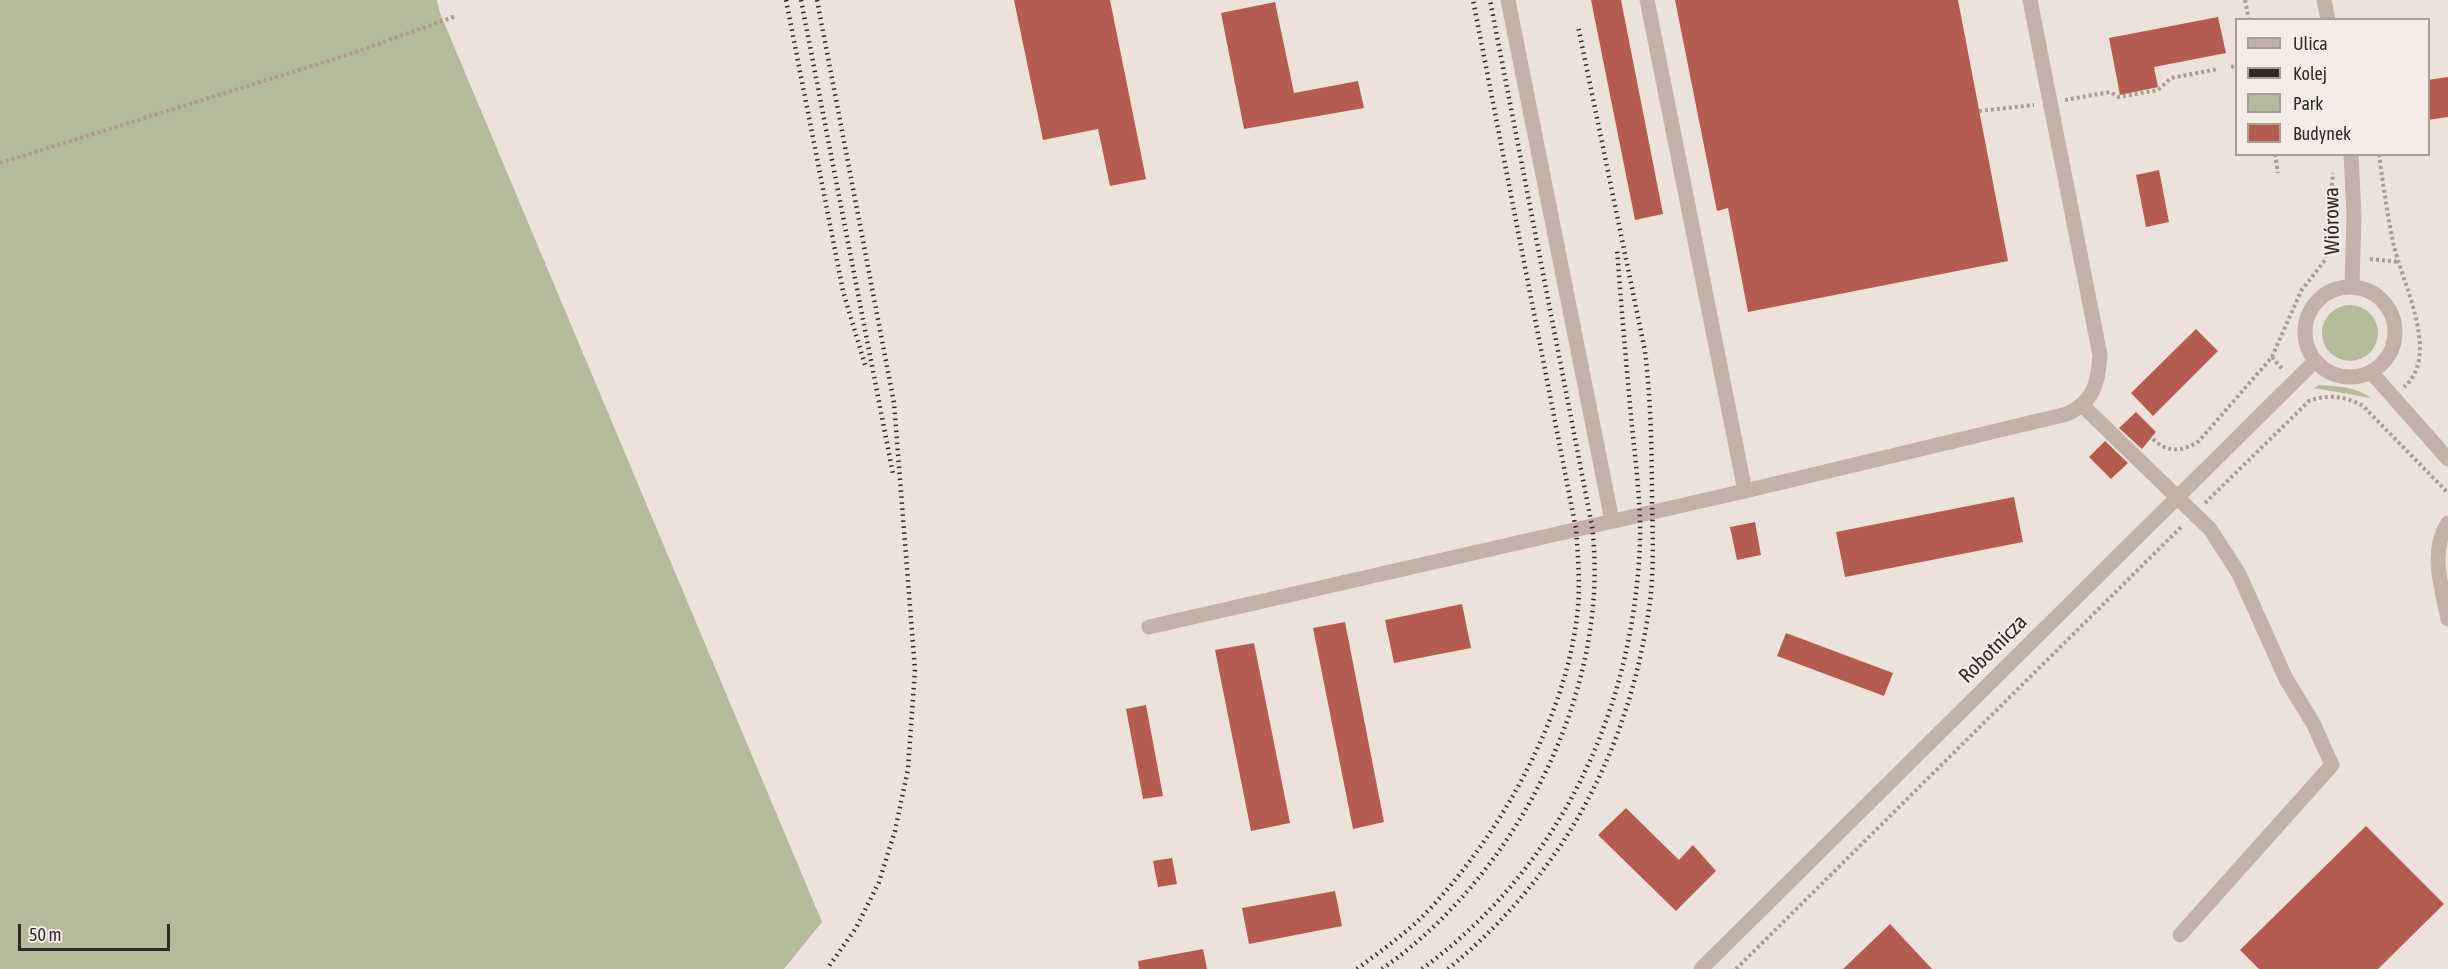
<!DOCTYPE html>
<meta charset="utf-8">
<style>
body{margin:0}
#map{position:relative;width:2448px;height:969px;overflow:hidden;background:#ede2da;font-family:"Asap Condensed",sans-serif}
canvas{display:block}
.legend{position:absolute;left:2235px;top:18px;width:195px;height:138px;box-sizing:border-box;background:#f6ece5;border:2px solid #a79e99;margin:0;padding:8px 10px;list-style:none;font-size:18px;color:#312927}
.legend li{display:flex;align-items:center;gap:12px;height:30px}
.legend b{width:30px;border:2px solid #a79e99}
.scale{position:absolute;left:18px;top:924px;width:152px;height:27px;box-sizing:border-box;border:3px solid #312927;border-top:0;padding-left:8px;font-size:18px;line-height:21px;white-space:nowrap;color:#312927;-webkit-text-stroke:4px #f6ece5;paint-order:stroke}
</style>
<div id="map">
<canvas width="2448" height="969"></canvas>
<ul class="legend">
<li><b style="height:8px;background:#c3b1a8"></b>Ulica</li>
<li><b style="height:8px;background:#312927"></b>Kolej</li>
<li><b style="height:16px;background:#b4ba9c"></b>Park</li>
<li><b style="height:16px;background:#b55c50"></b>Budynek</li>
</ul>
<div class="scale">50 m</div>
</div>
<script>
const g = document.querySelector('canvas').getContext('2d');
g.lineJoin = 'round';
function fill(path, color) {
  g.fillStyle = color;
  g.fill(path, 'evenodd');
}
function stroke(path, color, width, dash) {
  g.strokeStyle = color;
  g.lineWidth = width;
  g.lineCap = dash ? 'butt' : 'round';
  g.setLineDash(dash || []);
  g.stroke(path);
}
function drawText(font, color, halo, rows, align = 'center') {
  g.font = font + ' "Asap Condensed",sans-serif';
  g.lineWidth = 4.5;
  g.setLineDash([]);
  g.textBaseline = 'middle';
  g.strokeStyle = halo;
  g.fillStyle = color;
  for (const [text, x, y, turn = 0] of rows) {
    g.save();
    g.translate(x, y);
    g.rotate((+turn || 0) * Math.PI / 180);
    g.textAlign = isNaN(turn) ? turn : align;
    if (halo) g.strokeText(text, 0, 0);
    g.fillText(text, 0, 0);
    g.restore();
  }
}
const green = new Path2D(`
 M0 0H437L440 13 822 922 784 969H0Z
 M2322 333a28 28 0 1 1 56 0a28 28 0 1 1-56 0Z
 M2319 385C2338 386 2356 387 2371 398L2314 388Z`);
const building = new Path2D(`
 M1014 0H1110L1146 179 1110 186 1098 129 1043 140Z
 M1591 0H1621L1663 214 1635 220Z
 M1675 0H1958L2008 261 1748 312 1728 208 1717 211Z
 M1275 2 1294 93 1358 81 1364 108 1244 129 1221 13Z
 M2218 17 2226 53 2154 67 2158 87 2120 95 2109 38Z
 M2448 77V117L2428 120V80Z
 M2159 170 2169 222 2146 227 2136 175Z
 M2196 329 2218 351 2153 416 2131 393Z
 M2136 412 2156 432 2142 449 2119 428Z
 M2105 441 2128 463 2111 479 2089 457Z
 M2014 497 2023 542 1845 577 1836 532Z
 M1755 522 1761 555 1737 560 1730 527Z
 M1462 604 1471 648 1394 663 1385 620Z
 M1345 622 1384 822 1353 829 1313 628Z
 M1786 633 1893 673 1884 696 1777 656Z
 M1254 643 1290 823 1251 831 1215 650Z
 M1146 705 1163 796 1143 799 1126 709Z
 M1626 808 1679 860 1693 845 1716 871 1676 911 1598 835Z
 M2366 826 2444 904 2378 969H2259L2240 950Z
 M1172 858 1177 884 1158 887 1153 861Z
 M1335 891 1342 926 1249 944 1242 908Z
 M1890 924 1932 969H1843Z
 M1203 949 1207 969H1139L1138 961Z`);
const path = new Path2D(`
 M2245 0 2249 20
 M2231 67 2236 66
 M2065 100 2110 92 2119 97 2158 90 2171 78 2218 69
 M1979 111 2034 105
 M2275 154 2278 173
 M2379 154C2383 184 2387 213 2393 242 2401 281 2442 355 2404 387
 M0 163 347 55 456 16
 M2370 259 2399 262
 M2272 357 2283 370
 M2153 439C2167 453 2183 452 2199 441L2272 357 2301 291 2325 260 2333 173
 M2205 503 2309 401C2328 394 2345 396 2363 406L2448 493
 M1736 969 2182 526`);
const minor = new Path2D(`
 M1508 0 1612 521
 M1647 0 1745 491
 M2324 0 2328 20
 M2351 154 2354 216 2352 286
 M2305 332a45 45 0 1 1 90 0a45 45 0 1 1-90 0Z
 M2371 372 2448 459
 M2083 406 2210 529 2239 574 2286 679 2313 723 2332 765 2180 935
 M2448 523C2429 551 2442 589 2448 619
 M1149 627 1745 491 2067 414C2094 401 2098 384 2100 355L2030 0
 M1701 969 2315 361`);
const rail = new Path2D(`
 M786 0 843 291 866 368
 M801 0 893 474
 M817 0 894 403 915 670 908 769 895 831 879 882 856 928 827 969
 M1357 969C1378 953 1401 937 1421 918 1497 841 1569 716 1578 606 1580 581 1578 555 1576 529L1473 0
 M1382 969C1516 875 1612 690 1592 526L1490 0
 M1422 969C1560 867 1633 713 1640 543 1641 501 1635 458 1631 416 1626 360 1621 304 1617 248
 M1448 969C1561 876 1628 754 1649 609 1654 575 1653 539 1652 505 1652 453 1651 402 1645 351L1578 26`);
const streetNames = [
 ["Wiórowa",2332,221,-91],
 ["Robotnicza",1993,649,-45]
];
fill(green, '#b4ba9c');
fill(building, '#b55c50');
stroke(path, '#af9b92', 4, [3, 3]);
stroke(minor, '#c3b1a8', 15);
stroke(rail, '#312927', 4.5, [1.5, 4.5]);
drawText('21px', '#312927', '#f6ece5', streetNames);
</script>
